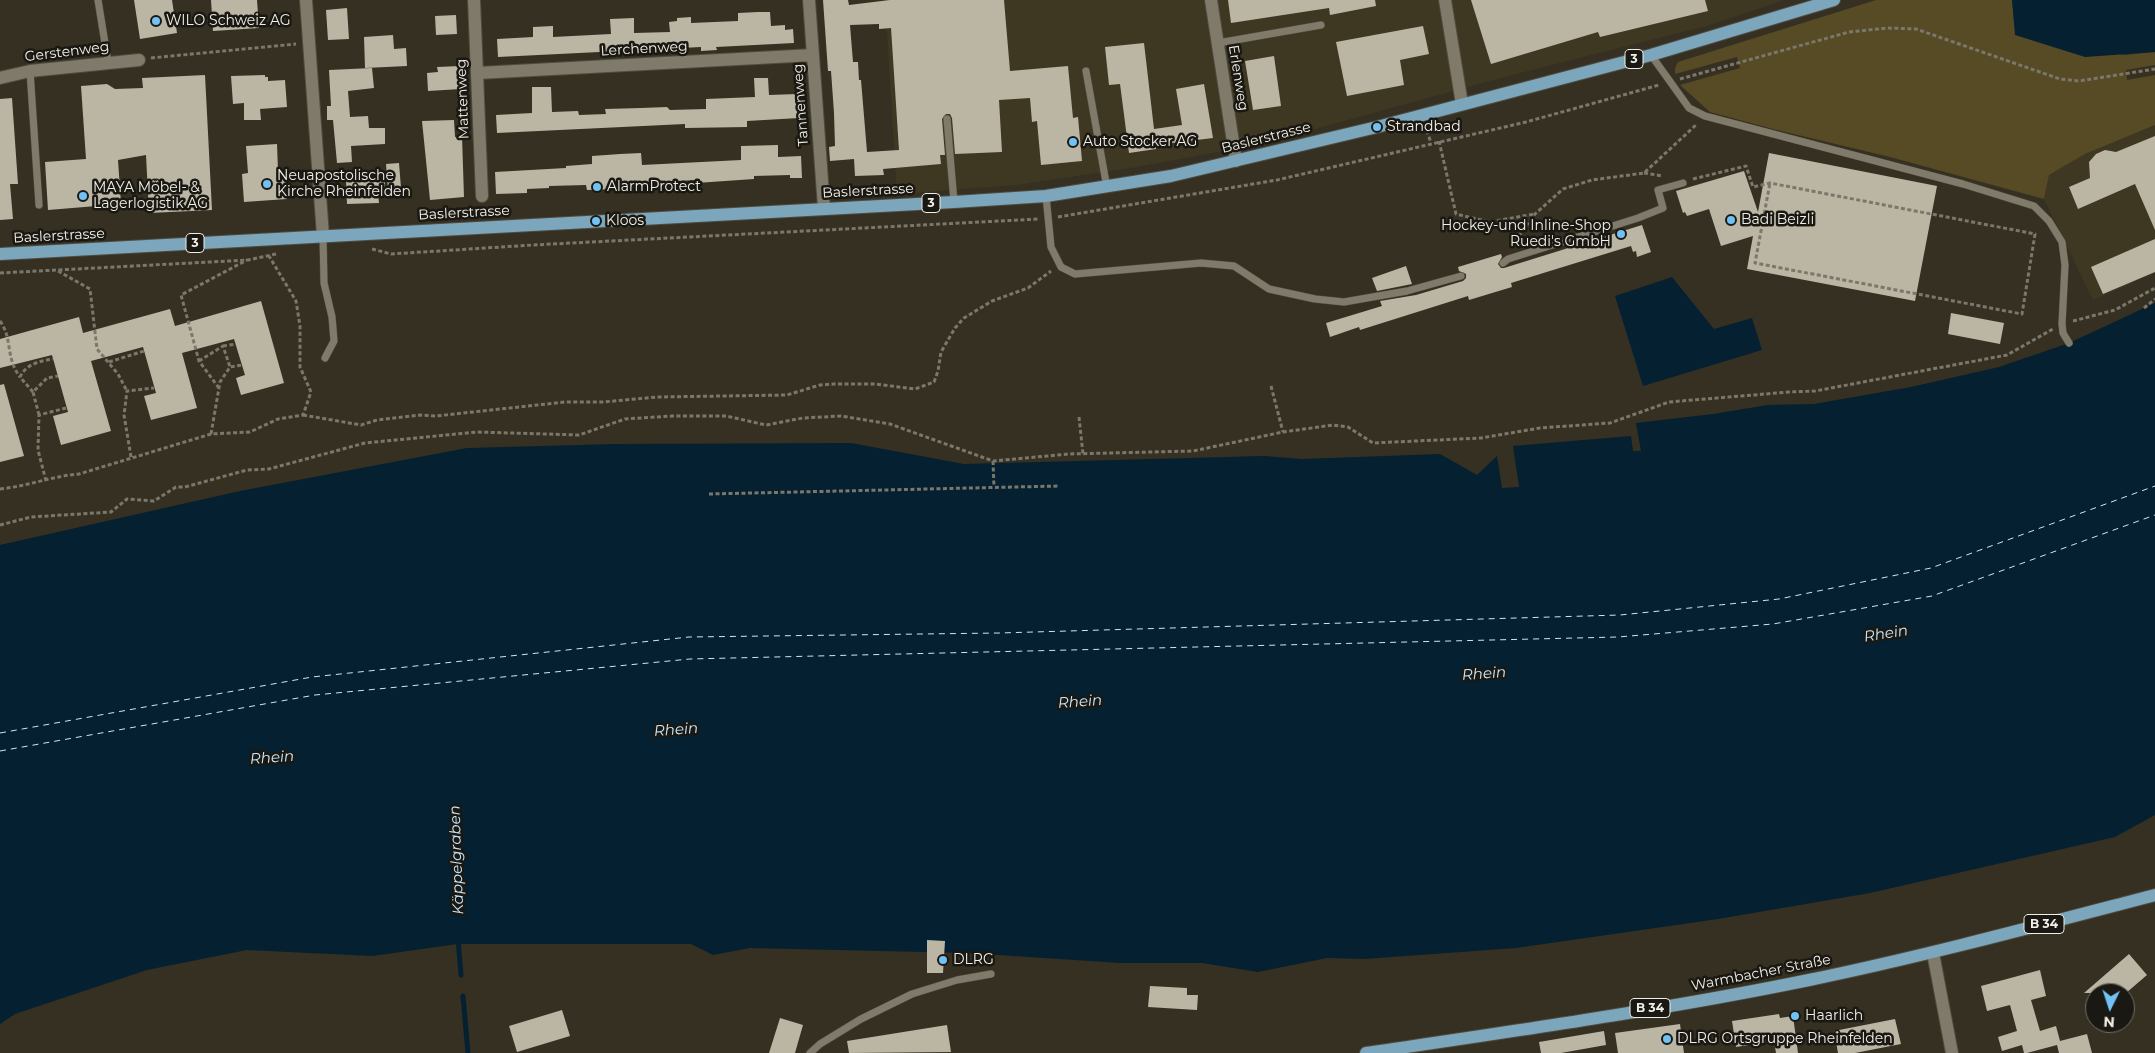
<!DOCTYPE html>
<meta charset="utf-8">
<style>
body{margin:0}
#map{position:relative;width:2155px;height:1053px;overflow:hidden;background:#353022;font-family:Montserrat,sans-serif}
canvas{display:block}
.north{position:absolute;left:2085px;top:983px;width:50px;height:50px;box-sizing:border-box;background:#1a1812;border:1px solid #706e66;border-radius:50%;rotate:184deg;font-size:14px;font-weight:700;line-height:20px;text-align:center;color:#f1efe5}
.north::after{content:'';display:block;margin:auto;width:18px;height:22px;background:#71c1f4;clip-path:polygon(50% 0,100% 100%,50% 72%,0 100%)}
</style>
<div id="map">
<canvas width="2155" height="1053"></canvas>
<div class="north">N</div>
</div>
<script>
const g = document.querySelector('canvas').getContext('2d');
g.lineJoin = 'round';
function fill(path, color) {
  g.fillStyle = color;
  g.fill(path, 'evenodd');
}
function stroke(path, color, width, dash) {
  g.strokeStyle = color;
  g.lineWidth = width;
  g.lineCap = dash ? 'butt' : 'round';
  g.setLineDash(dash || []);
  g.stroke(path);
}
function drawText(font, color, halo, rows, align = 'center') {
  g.font = font + ' Montserrat,sans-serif';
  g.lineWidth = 5;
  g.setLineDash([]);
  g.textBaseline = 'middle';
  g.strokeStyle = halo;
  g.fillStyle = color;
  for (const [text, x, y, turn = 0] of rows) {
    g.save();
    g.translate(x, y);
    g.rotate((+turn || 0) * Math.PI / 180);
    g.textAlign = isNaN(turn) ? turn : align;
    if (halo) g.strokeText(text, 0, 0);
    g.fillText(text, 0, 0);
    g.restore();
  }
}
const built = new Path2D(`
 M885 0H1784L1710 25 1508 76 1260 144 1137 167 1016 185 897 194Z
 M2155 125V273L2093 300 2044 199 2049 175 2085 154Z`);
const green = new Path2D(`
 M1876 0H2012L2016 35 2125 55 2155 52V65L2126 70 2127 80 2155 75V125L2085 154 2049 175 2044 199 1890 157 1773 129 1710 112 1680 85 1740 68 1737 57 1675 74V68L1678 62Z`);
const water = new Path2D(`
 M2012 0H2155V52L2085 57 2015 35Z
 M1672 277 1714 329 1752 318 1762 350 1643 386 1615 296Z
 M2155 303V815L2115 837 1870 893 1718 919 1516 948 1364 959 1327 958 1258 972 1202 963H1120L968 953 750 948 713 955 691 944H458L372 956 247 950 147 970 15 1014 0 1024V545L240 491 467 448 616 444 851 443 964 464 1264 456 1302 459 1440 454 1477 475 1497 456 1502 488 1519 487 1513 446 1631 436 1633 451H1641L1636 423 1713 414 1768 405 1814 404 1911 387 1999 367 2069 343Z`);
const stream = new Path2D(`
 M458 938 461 975
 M463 996 468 1053`);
const ferry = new Path2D(`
 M0 733 312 677 689 637 999 633 1620 615 1779 599 1931 568 2155 486
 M0 751 315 695 690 659 1618 637 1773 624 1932 596 2155 515`);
const building = new Path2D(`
 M134 0H172L177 33 140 39Z
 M211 0H257L259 28 213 31Z
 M823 0H848L849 5 890 0H1004L1010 71 1068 66 1073 118 1078 117 1082 161 1041 165 1037 121 1032 122 1030 98 999 100 1002 152 955 154 952 118 950 114H946L942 119 945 155H940L941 164 883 169 884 175 855 176 854 159 830 161 829 147 835 146 834 113 831 71H828ZM879 24V29L891 28 899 150 867 152 861 80H859L858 62H853L850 25Z
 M1228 0H1375L1376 6 1330 15 1329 8 1231 23Z
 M1471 0H1705L1708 11 1600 37 1598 32 1491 64Z
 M347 8 349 39 328 40 326 10Z
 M758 12H770L771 26 785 25V30L793 29 794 43 716 47 717 50 701 51V47L498 57 497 39 533 37V27L553 26V37L611 34 610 19 634 18V33L670 32 669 22 677 21V18L691 17V23L738 21V13Z
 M456 15 457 34 436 35 435 16Z
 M1423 26 1429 54 1400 60 1404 85 1347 96 1336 42Z
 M393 35 394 49 406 48 407 66 365 68 364 37Z
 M1144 43 1154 129 1182 125 1176 89 1204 84 1213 138 1156 145V149L1129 153 1120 84 1109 85 1105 47Z
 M1274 56 1281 106 1253 110 1245 61Z
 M460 66 461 89 428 91 427 73 438 72 437 67Z
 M372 68 374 88 348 91 350 117 368 116 369 128H385V144L351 146 352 162 337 163 333 120H327V106H331L329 70Z
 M205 75 212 210 149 213 146 155 118 160 121 204 48 210 45 162 86 159 81 86 107 84 115 89 143 88 142 78Z
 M265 75V77H268V81L285 80 287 107 260 109 261 120H244V103L233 104 231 76Z
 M754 78H768L769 95 797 94 799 118 747 121V127L685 128V124L497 133 496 115 532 113V87H551L552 112 578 111 579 115 606 114 605 109 641 108 667 107 670 110 706 109V99L755 97Z
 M12 98 18 184H10L13 219 0 220V99Z
 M454 120 455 137 462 136 464 197 430 200 422 121Z
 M2155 136V230L2135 184 2078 209 2069 187 2090 178 2089 162 2096 154 2105 150 2116 152Z
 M277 144 278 171H285L287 199 244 202 242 174 248 173 246 146Z
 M778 145V157L801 156 802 178H790V175L754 176V179L696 183V180L641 183V188L587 190 586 185 549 186V188L527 189V193L496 194 495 172 566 168V166L592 164V156L620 154 641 153 642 165 741 160V146Z
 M1769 153 1937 186 1915 301 1747 269 1753 236 1721 246 1709 209 1687 216 1685 212 1683 213 1676 191 1744 171 1758 212Z
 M399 163 401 188 388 189 386 164Z
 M385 177V193L378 194 379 203 347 204 346 179Z
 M1642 225 1651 252 1637 257 1636 251 1633 252 1631 246 1511 283 1512 287 1469 300 1468 296 1360 330 1359 327 1330 337 1326 323 1382 306 1380 301 1416 295 1463 281 1466 278V274L1459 271 1458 267 1501 254 1502 257 1498 264 1501 268H1504Z
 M2155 239V272L2103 294 2091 267Z
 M1406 266 1412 284 1377 291 1372 278Z
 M261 301 284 383 241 395 236 378 245 375 234 339 182 353 197 408 151 420 144 396 156 393 143 347 91 361 111 431 61 445 53 416 68 412 52 355 0 368V339L79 317 83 333 170 309 175 326Z
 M1951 313 2004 323 2000 344 1948 334Z
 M4 384 24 456 0 462V385Z
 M927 940 945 941 943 973H927Z
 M2129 954 2147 975 2126 993H2084Z
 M2040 970 2046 996 2031 1000 2040 1031 2056 1026 2060 1041 2087 1034 2092 1053H2059L2057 1045 2027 1053H2024L2022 1045 2002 1051 1998 1037 2017 1031 2010 1005 1987 1011 1981 986Z
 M1150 986 1187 988V995H1198L1197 1010 1148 1007Z
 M562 1010 570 1036 517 1052 509 1026Z
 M1779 1014 1780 1018 1793 1016 1798 1053H1776L1774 1041 1736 1047 1732 1021Z
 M780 1018 803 1025 795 1053H769Z
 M1895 1019 1901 1044 1855 1053H1838L1834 1031Z
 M1680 1024 1684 1053H1618L1615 1033Z
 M947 1025 951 1052 849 1053 847 1041Z
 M1604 1031 1606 1045 1561 1053H1541L1539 1042Z`);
const path = new Path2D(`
 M151 58 296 44
 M1680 79 1849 32 1888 28 1916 29 2060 79 2079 81 2155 69
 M1422 129V131H1427L1431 143
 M1439 141 1456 214 1490 222 1534 214
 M1644 173 1663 176
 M1693 179 1746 166 1753 187 1770 183 2035 234 2022 314 1755 263 1770 183
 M1058 217 1277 180 1526 122 1659 85
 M1511 247 1535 214 1563 189 1592 180 1644 173 1697 124
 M372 249 391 254 533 245 1039 219
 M58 271 90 289 97 349 118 374 127 391
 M0 273 248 260 276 254
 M2144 308 2155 299
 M0 321C13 339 5 357 20 377
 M2073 321 2115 310 2155 288
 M223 346 236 344
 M199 361 223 346 230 367
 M109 362 144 351
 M1271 386 1283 432
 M219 388 199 361 181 295 247 260
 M33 392 20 377C26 364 40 361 53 359
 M39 415 33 392 47 378 58 376
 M303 415 361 425 377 420 420 415 436 416 565 402H603L657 397 787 395 820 385 834 384H875L915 389 934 382 938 371 941 352 955 328 964 318 992 301 1028 288 1051 271
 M1079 417 1083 454
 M211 434 220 382 230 367 242 365
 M131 457 124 415 127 391 154 388
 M993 461 994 487
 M46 481 38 450 39 415 66 408
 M0 489C28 486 53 476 79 474L211 434 250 432 278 419 303 415 311 392 300 367V326L296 301 269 256
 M709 494 1059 486
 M0 525 31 517 111 512 127 499 154 501 176 487H185L247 470 269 469 365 443 477 432 579 435 625 419 672 416H726L766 425 803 418 841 416 890 424 993 461 1069 454 1193 451 1283 432 1333 425 1348 427 1373 443 1481 438 1540 428 1610 423 1669 402 1789 392 1815 391 2007 355 2053 329`);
const service = new Path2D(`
 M98 0 108 62
 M1218 43 1321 25
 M1651 55 1689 108 1705 116 1963 184 2034 206 2049 221 2062 242 2065 265 2062 324 2063 333 2069 343
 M30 71 39 205
 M1086 71 1107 188
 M947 119 954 202
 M1046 196 1051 247 1061 267 1075 274 1201 263 1234 266 1269 289 1315 299 1344 302 1407 291 1461 276
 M323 236 324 283 332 317 334 341 325 358
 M1503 263 1508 259 1638 218 1663 208 1658 190 1683 183
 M810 1053 820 1044 861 1019 912 994 957 980 991 974`);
const minor = new Path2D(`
 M306 0 323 236
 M474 0 482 196
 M809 0 824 208
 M1211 0 1236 161
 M1445 0 1462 104
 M478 73 813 55
 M0 78 30 71 139 60`);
const tertiary = new Path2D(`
 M1933 953 1952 1053`);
const primary = new Path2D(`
 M0 254 954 202 1046 196 1171 176 1377 127 1651 55 1834 0
 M1366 1053C1514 1031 1663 1010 1809 980 1925 956 2040 925 2155 895`);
const markers = [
 [156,21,5,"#71c1f4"],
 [1377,127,5,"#71c1f4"],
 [1073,142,5,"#71c1f4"],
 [267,184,5,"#71c1f4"],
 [597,187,5,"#71c1f4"],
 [83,196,5,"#71c1f4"],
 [1731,220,5,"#71c1f4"],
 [596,221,5,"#71c1f4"],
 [1621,234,5,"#71c1f4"],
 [943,960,5,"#71c1f4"],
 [1795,1016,5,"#71c1f4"],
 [1667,1039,5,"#71c1f4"]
];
const shields = [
 [1634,59,18],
 [931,203,18],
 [195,243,18],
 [2044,924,40],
 [1650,1008,40]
];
const shieldNames = [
 ["3",1634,59],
 ["3",931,203],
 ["3",195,243],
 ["B 34",2044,924],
 ["B 34",1650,1008]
];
const poiNames = [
 ["WILO Schweiz AG",166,21],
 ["Strandbad",1387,127],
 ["Auto Stocker AG",1083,142],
 ["Neuapostolische",277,176],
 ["Kirche Rheinfelden",277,192],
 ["AlarmProtect",607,187],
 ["MAYA Möbel- &",93,188],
 ["Lagerlogistik AG",93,204],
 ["Badi Beizli",1741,220],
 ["Kloos",606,221],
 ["Hockey-und Inline-Shop",1611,226,"right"],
 ["Ruedi's GmbH",1611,242,"right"],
 ["DLRG",953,960],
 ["Haarlich",1805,1016],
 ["DLRG Ortsgruppe Rheinfelden",1677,1039]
];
const streetNames = [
 ["Lerchenweg",644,49,-3],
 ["Gerstenweg",67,52,-7],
 ["Erlenweg",1238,78,81],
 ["Mattenweg",463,99,-92],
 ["Tannenweg",801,105,-94],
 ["Baslerstrasse",1266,138,-14],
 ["Baslerstrasse",868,191,-3],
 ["Baslerstrasse",464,213,-3],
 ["Baslerstrasse",59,236,-3],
 ["Warmbacher Straße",1761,973,-11]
];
const waterNames = [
 ["Rhein",1886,634,-9],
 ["Rhein",1484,674,-4],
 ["Rhein",1080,702,-4],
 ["Rhein",676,730,-4],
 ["Rhein",272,758,-4],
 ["Käppelgraben",457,860,-92]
];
fill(built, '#3e3823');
fill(green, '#564b24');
fill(water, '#052030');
stroke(stream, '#052030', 5);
stroke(ferry, '#cae8fd', 1, [6, 5]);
fill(building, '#bbb5a4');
stroke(service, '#4f4c3f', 8);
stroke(minor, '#4f4c3f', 14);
stroke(tertiary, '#4f4c3f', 14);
stroke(primary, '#4f4c3f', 14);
stroke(path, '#7b776b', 3, [4, 2.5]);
stroke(service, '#7f7a6a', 7);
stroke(minor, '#7f7a6a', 12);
stroke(tertiary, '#7f7a6a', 12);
stroke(primary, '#7ba6bc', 12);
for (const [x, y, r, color] of markers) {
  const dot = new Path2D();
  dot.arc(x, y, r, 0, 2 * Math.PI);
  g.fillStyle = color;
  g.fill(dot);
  stroke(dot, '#1a1812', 2);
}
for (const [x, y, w] of shields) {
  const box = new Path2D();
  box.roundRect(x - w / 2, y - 9.5, w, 19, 4);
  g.fillStyle = '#1a1812';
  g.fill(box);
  stroke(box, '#f1efe5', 1);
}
drawText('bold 12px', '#f1efe5', null, shieldNames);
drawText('14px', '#f1efe5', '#1a1812', poiNames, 'left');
drawText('14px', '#f1efe5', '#1a1812', streetNames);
drawText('italic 15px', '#cae8fd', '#1a1812', waterNames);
</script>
